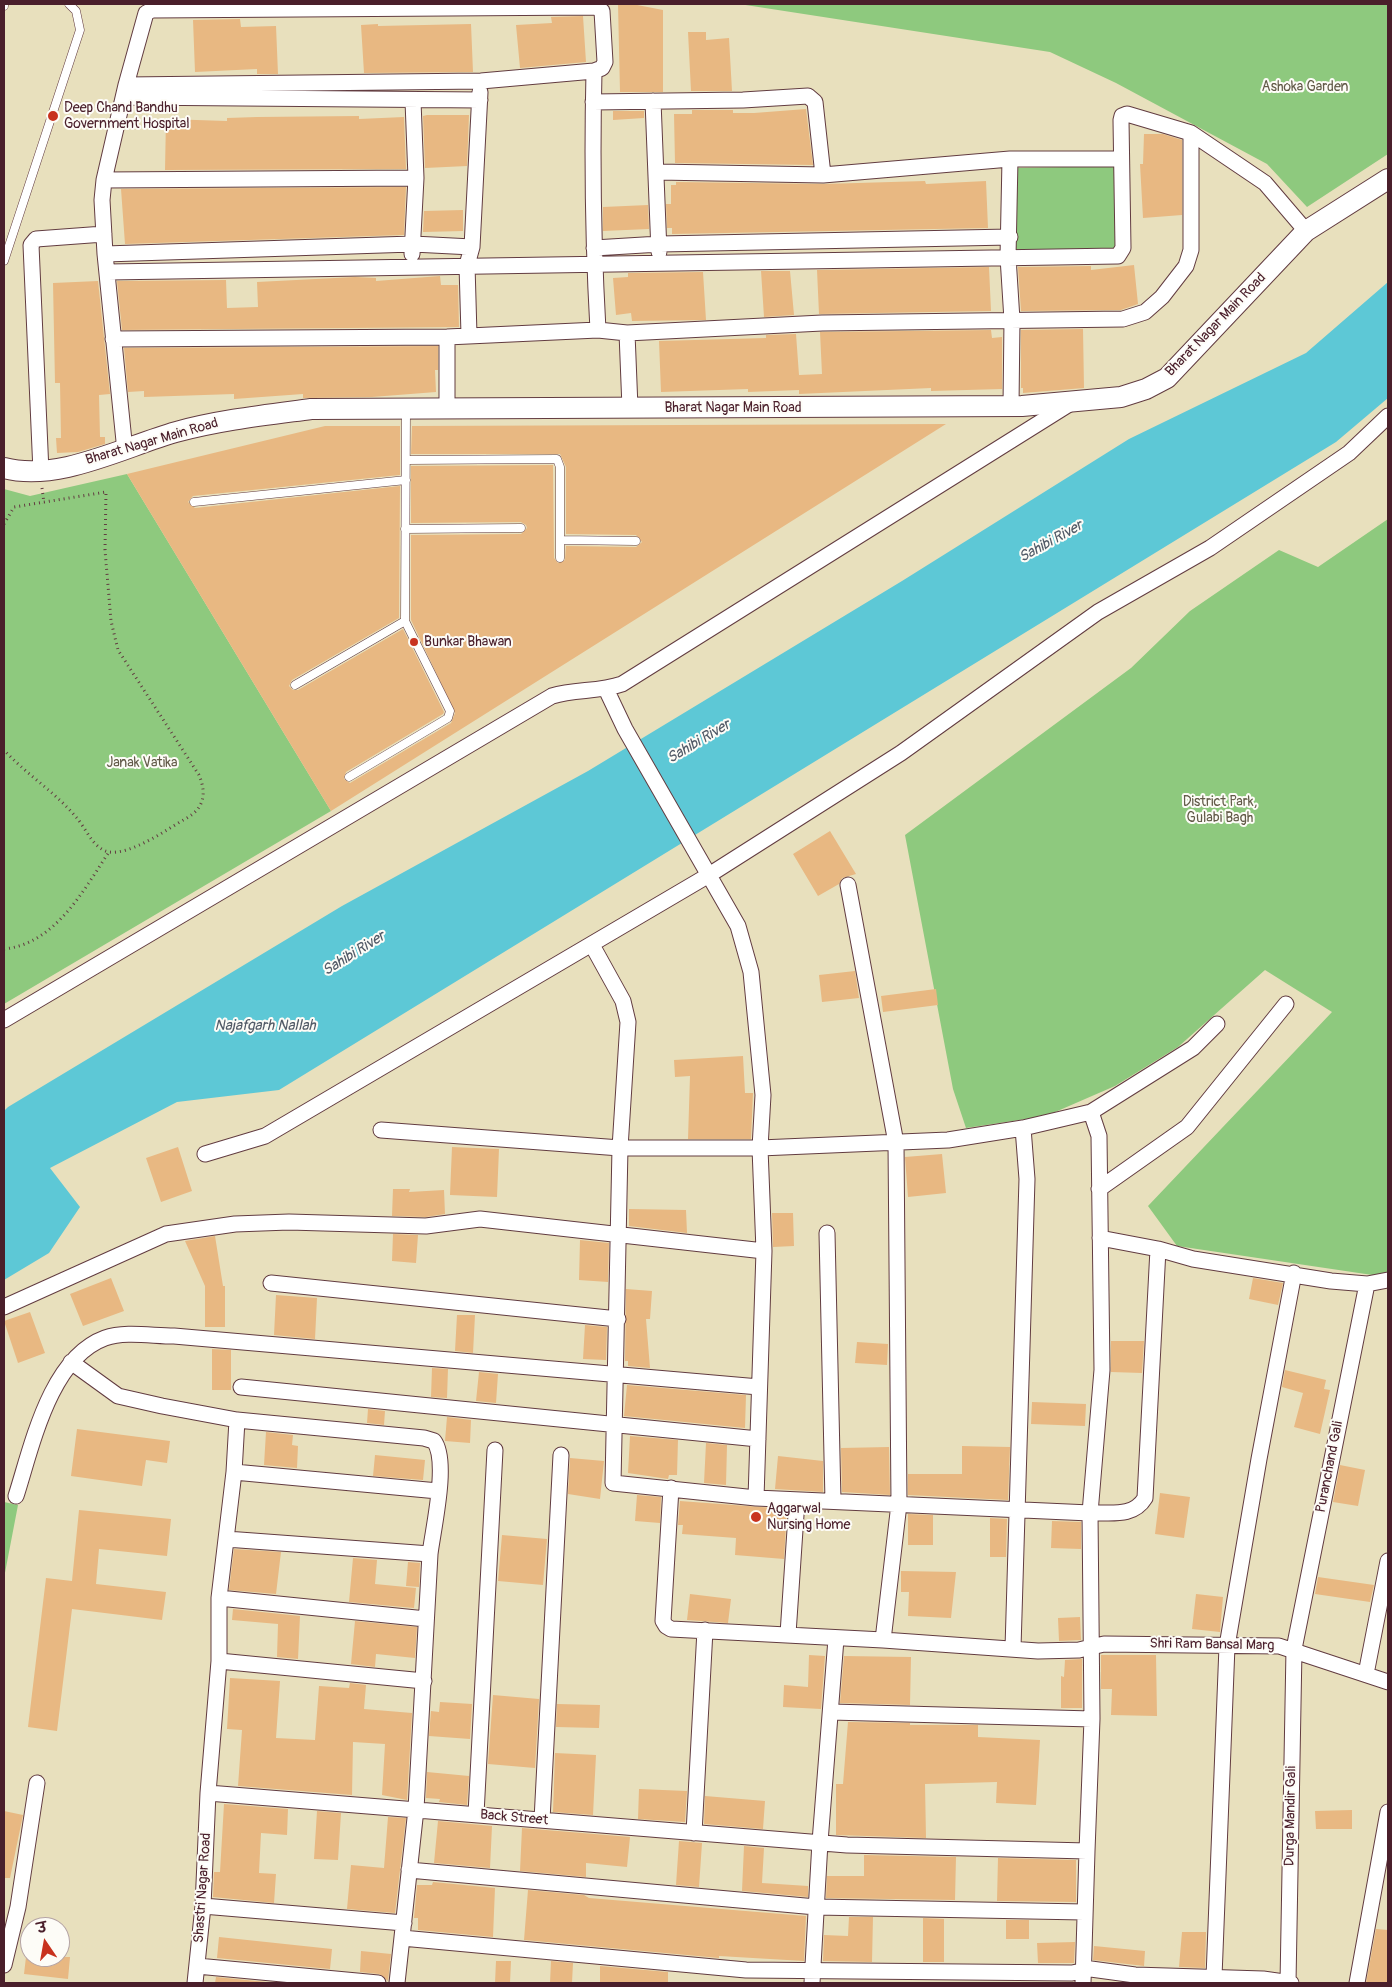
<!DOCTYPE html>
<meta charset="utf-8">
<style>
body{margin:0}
#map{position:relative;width:1392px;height:1987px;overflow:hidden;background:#e8e0bd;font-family:Pangolin,"Playpen Sans Deva",sans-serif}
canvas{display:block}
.frame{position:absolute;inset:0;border:5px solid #4a1f2b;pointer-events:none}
.north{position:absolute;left:20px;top:1917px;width:50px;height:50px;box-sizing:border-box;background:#fdfcf7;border:1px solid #b5a4a5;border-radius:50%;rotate:348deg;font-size:14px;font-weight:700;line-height:20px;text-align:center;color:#4a1f2b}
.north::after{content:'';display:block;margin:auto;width:18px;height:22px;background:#c8321e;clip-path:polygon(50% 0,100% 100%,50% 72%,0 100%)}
</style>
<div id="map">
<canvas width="1392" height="1987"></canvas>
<div class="frame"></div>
<div class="north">उ</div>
</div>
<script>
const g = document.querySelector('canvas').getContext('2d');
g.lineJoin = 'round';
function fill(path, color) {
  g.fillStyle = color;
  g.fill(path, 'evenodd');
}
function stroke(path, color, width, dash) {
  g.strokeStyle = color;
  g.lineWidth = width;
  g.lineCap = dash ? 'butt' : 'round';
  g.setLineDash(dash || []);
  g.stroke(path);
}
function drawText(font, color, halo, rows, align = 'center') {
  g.font = font + ' Pangolin,sans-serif';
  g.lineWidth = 4;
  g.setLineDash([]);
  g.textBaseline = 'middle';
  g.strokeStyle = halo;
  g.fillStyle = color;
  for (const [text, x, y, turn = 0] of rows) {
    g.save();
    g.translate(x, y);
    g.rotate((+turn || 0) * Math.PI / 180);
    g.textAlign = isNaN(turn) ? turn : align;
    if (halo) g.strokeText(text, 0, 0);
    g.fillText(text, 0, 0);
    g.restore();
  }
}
const green = new Path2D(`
 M739 4H1388V154L1307 207 1267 164 1116 83 1050 52Z
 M1114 166 1115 248 1014 250 1013 168Z
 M127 474 331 811 4 1004V489L30 496Z
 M1388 519V1274L1379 1276 1177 1246 1148 1206 1332 1012 1265 970 1178 1047 1115 1086 1046 1116 966 1128 953 1089 905 835 1131 668 1190 611 1279 550 1318 567Z
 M4 1502 18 1505 4 1578Z`);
const water = new Path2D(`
 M1388 282V398L1336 442 279 1090 177 1102 50 1168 80 1207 49 1253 4 1280V1111L8 1107 342 906 588 771 902 581 1129 439 1306 353Z`);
const building = new Path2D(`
 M618 4H632L663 10V92H620Z
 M583 16 586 62 520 68 516 25 552 23 551 17Z
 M240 19 241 27 276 26 278 74H257V69L195 72 193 20Z
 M378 24V26L471 24 473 72 364 73 361 25Z
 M688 32H706V40L729 38 732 91H691Z
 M806 109 813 165 675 163 674 114H692V110H733V113H754Z
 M613 111H644V118L613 120Z
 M427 115H469L467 166 425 168 423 116Z
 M359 116V119L404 117 406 169 165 170 166 119 227 121V118L257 117Z
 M1144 134H1163L1182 140V215L1143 218 1140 164H1143Z
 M925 181 926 184 986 181 988 228 672 234V228H667L666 204H671V185H676V182L823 184Z
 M406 187 404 235 125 244 121 189Z
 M648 205 649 229 603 231V207Z
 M463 210V231L423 232 424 211Z
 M1134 265 1138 304 1121 310 1021 311 1018 267 1091 266V270Z
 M989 267 991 311 819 314 817 270Z
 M761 271H790L794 315 764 317Z
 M703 272 706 320 632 321 631 313 616 315 613 278 628 277V273Z
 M440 276 441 285H458L459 327 122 330 117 281 226 280 227 308 258 307 257 282 355 277 376 278V281Z
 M98 281 110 394 99 395 100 437H105V444L78 452 57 453 56 438H61L60 383H55L53 283Z
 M1083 329 1084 388 1023 393V388H1021V330Z
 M991 330 992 338 1002 337V389L931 391V388L799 394V390L748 392V389L661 392 659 341 766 338V335L796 334 799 375 822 374 820 332Z
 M438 346V370H435L436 392 372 397 303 398V394L234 399V394L144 397V391L128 392 124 348Z
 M946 424 331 811 127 474 325 426H400V475L193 496 188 502 195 508 400 486 399 618 292 680 289 686 293 690H298L403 629 444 712 443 714 346 772 344 779 350 783 451 723 455 713 411 620V535L521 534 527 528 526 525 521 522 411 523V466L553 465 554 558 558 563 565 560 566 546 636 547 642 542 636 535 566 534V467L560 454H411L412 426Z
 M830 831 856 874 842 878 839 884 818 896 793 854Z
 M855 971 859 998 822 1002 819 975Z
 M936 989 938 1005 883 1012 881 996Z
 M743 1056 745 1093H753L751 1139H688L690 1076 675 1077 674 1060Z
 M178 1147 192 1191 161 1202 146 1158Z
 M452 1147 499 1149 497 1197 450 1195Z
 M942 1154 946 1193 908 1197 905 1157Z
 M393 1189H410L409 1192 444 1190 445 1214 426 1217 392 1216Z
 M629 1209 686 1210 687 1233 629 1226Z
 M772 1213H793L794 1246 773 1247Z
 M393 1234 418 1235 416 1263 392 1261Z
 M215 1236 223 1286H225V1327H205V1286L185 1241Z
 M580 1240 609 1243 608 1282 579 1280Z
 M111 1278 124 1311 83 1326 70 1294Z
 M1253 1278 1283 1283 1278 1305 1249 1299Z
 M626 1289 652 1291 650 1319H646L650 1368 628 1366V1361H625Z
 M276 1295 317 1298 315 1339 274 1335Z
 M30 1312 45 1353 18 1363 4 1321Z
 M457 1315H475L473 1353 455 1351Z
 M585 1325 607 1327 606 1360 583 1359Z
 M1111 1341H1144L1142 1373 1111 1372Z
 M857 1342 888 1344 887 1365 855 1363Z
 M212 1349 231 1350V1390H212Z
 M432 1368 448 1369 447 1398 431 1397Z
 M1285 1370 1326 1380 1324 1389 1330 1390 1320 1434 1294 1427 1303 1393 1282 1387Z
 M479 1372 498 1374 496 1403 476 1401Z
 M627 1385 746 1395 745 1428 624 1416Z
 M1032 1402 1086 1404 1085 1426 1031 1424Z
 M368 1409 385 1411 384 1425 367 1423Z
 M447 1417 471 1420 470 1443 445 1441Z
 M77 1429 170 1441 167 1463 146 1460 142 1486 71 1476Z
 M266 1432 293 1435 292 1445 298 1446 297 1468 264 1465Z
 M630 1436 678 1440 677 1475H669L668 1479 628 1473Z
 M706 1443 727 1445 726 1485 704 1483Z
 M962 1446 1010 1447 1008 1500 908 1495V1474H962Z
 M889 1447 890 1495 842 1492 841 1448Z
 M375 1455 425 1460 423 1480 373 1476Z
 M778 1456 823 1461V1492L775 1489Z
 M570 1458 604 1461 600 1499 568 1494Z
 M1340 1465 1365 1470 1358 1506 1333 1502Z
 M1160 1493 1190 1497 1184 1538 1155 1534Z
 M637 1495 661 1497 660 1523 635 1521Z
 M680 1501 787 1509 784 1559 735 1555 736 1538 682 1534 683 1525H678Z
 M79 1510 171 1519 167 1556 99 1549 96 1584 166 1592 162 1620 72 1609 57 1731 28 1727 46 1578 72 1581Z
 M908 1514 933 1515V1545H908Z
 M990 1518 1007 1519 1006 1557H990Z
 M1052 1521 1081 1522V1549L1051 1548Z
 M502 1535 547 1539 543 1585 498 1581Z
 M234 1549 281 1552 276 1594 229 1590Z
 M353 1558 377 1560 375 1584 416 1588 414 1608 349 1602Z
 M408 1562 420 1563 419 1587 406 1586Z
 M901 1571 956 1572 951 1618 908 1616 909 1592H901Z
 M1318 1577 1374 1585 1370 1602 1315 1594Z
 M690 1594 731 1599 728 1623 687 1620Z
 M1196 1594 1223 1597 1220 1632 1192 1629Z
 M233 1609 300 1616 298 1659 277 1657 278 1624 232 1620Z
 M1080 1617 1081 1640 1059 1641 1058 1618Z
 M355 1621 417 1627 415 1658 376 1654 375 1667 351 1664Z
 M809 1655 825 1656 821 1709 783 1707 784 1685 808 1687Z
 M1101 1655H1156L1157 1716 1111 1715 1112 1689H1101Z
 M844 1656 911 1657 910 1705 840 1703Z
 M1082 1659V1708H1061V1676L1064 1677 1065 1660Z
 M230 1678 280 1681 276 1738 315 1740 319 1686 349 1688 350 1683 366 1685 364 1709 412 1713 407 1800 382 1795 385 1744 353 1742 352 1795 238 1786 242 1730 227 1729Z
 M493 1695 539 1699 535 1768 488 1764Z
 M440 1702 472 1704 470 1739 429 1736 431 1711 439 1712Z
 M557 1704 600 1705 599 1728 556 1727Z
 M848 1722 910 1723V1725H978V1737L1040 1740 1036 1805 996 1803 997 1782 925 1784 926 1838 836 1835V1784H843Z
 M555 1753 596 1755 593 1815 553 1812Z
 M427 1772 469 1776 467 1805 439 1802 440 1799 426 1798Z
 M639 1789 687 1791 685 1822 638 1819Z
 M705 1796 765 1801 763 1829 704 1824Z
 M224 1804 288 1809 287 1835 261 1833 259 1873 276 1874 274 1903 213 1897 214 1872H220Z
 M1352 1810V1829H1316L1315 1811Z
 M4 1811 23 1815 10 1878H4Z
 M317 1811 341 1813 338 1860 314 1859Z
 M388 1817 406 1818 395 1913 347 1909 351 1865 384 1868Z
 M438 1821 492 1826 490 1868 434 1863Z
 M522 1828 630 1837 627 1867 586 1863V1877L520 1871Z
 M679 1841 702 1843 699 1887 676 1885Z
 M744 1846 764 1848 762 1883 808 1886V1897L742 1891Z
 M864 1855 956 1857 955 1900 826 1898 827 1876H864Z
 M998 1858 1076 1860V1902L997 1901Z
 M433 1882 495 1888 493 1937 418 1930V1918H414L417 1885H432Z
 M528 1890 584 1895 589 1898 806 1916 804 1961 719 1956V1958L524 1940Z
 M849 1917H873L872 1962 823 1961 824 1935 848 1936Z
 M923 1918 944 1919V1962H923Z
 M1006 1920H1029V1939H1006Z
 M1376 1929 1388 1930V1983H1366Z
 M1182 1932H1206L1205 1968 1179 1967Z
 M219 1937 332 1949 330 1969 217 1958Z
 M1075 1942 1074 1963H1038L1037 1943Z
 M1094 1946 1145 1951 1144 1966 1093 1960Z
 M361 1951 391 1954 388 1981 379 1974 360 1972Z
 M26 1957H70L68 1979 24 1974Z
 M496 1961H511L510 1983H495Z
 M551 1961 573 1963 572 1983H550Z
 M600 1966 668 1972V1983H600Z
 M216 1977 277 1983H215Z`);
const path = new Path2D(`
 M42 488 44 503
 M4 524 14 507 106 492 105 550 111 621 118 650 199 775C207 794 204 809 185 819 166 830 131 855 109 852 93 849 86 828 76 817 55 792 26 774 4 750
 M4 949C55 944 83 891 109 852`);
const service = new Path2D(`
 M4 6V4
 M4 261 80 30 76 11 69 4
 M406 460 557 459 560 467V558
 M194 502 406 480
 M405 529 521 528
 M561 540 636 541
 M295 685 405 621
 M349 777 448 718 450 711 405 621 406 410`);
const minor = new Path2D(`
 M594 71C592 157 593 243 598 330
 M124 97 480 100
 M653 101 659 252
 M593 102 743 100 808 96 815 102 823 175
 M1010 159 1008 257 1012 320 1011 406
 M658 172 823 175 1010 159H1120
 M104 180 416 178
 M594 248 660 244 1010 237
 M105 254 413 244 472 247
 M412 254 416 178 413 101
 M108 272 1118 256 1123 248 1121 120 1122 116 1127 114 1191 133 1265 183 1306 231
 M627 333 630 408
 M469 335 467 265 472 247 480 92
 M447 337V409
 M113 339 447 337 598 330 627 333 822 323 1123 319 1145 312 1162 297 1186 266 1191 250V133
 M125 451 105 254 102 200 104 180 126 85 146 13 152 10 596 7 602 11 605 62 602 68 594 71 481 81 126 85
 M41 472 31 245 36 239 104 234
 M606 689 625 729 738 926 751 972 763 1095 760 1148 764 1251 756 1498
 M848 885 896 1143 899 1504 883 1640
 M592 945 623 1001 628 1022 620 1148 613 1483 756 1498 1090 1513C1110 1512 1133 1518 1145 1498L1158 1249
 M4 1020 552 696C575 689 599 692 622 684L1071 403
 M381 1130 620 1148H760L948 1140 1023 1128 1091 1112 1193 1048 1217 1024
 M205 1154 265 1136 709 875 901 753 1098 612 1210 548 1349 453 1388 416
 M1099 1189 1187 1127 1286 1004
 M827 1233 833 1501
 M1100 1238 1158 1249 1193 1259 1331 1281 1367 1284 1388 1280
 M271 1283 618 1319
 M4 1307 166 1234 235 1224 289 1222 426 1226 480 1219 764 1251
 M71 1362 118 1396 162 1406 237 1420 424 1438 434 1441C449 1461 433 1529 430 1554
 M241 1387 758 1439
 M234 1472 438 1491
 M671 1488 663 1621 666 1626 671 1629 883 1640 1038 1651 1079 1650 1104 1644 1279 1646 1388 1682
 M16 1496C32 1446 50 1358 105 1338 125 1331 152 1336 174 1336L759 1387
 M226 1539 430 1554 416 1809 397 1983
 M219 1598 426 1619
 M788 1634 797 1500
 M1013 1648 1027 1179 1023 1128
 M219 1661 424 1681
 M1366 1674 1388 1561
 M831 1712 1092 1719
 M208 1793 847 1845 1087 1851 1092 1719 1090 1513 1102 1370 1099 1136 1091 1112
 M476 1814 495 1450
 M542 1820 561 1455
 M694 1833 705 1630
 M409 1870 816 1907 1084 1912
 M203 1906 404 1923
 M402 1938 746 1970 1072 1973 1091 1969 1135 1975 1263 1979 1291 1983
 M4 1965 18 1907 37 1783
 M197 1966 378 1983
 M1214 1977 1227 1646 1259 1459 1294 1273
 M195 1983 203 1906 208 1793 219 1661V1598L234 1472 237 1420
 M812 1983 820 1842 836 1639
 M1083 1983 1087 1851
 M1288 1983 1294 1649 1367 1284
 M1357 1983 1388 1812`);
const tertiary = new Path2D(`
 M4 468C59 482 123 447 176 432 220 420 266 415 311 409L1022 406 1121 397 1146 389 1167 378 1306 231 1388 179`);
const markers = [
 [53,116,6,"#c8321e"],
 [414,642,5,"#c8321e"],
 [756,1517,6,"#c8321e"]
];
const parkNames = [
 ["Ashoka Garden",1305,87],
 ["Janak Vatika",142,763],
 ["District Park,",1220,802],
 ["Gulabi Bagh",1220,818]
];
const poiNames = [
 ["Deep Chand Bandhu",64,108],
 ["Government Hospital",64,124],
 ["Bunkar Bhawan",424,642],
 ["Aggarwal",767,1509],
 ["Nursing Home",767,1525]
];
const streetNames = [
 ["Bharat Nagar Main Road",1216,325,-46],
 ["Bharat Nagar Main Road",733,408],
 ["Bharat Nagar Main Road",152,442,-16],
 ["Puranchand Gali",1330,1467,-79],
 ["Shri Ram Bansal Marg",1212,1645,1],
 ["Durga Mandir Gali",1291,1816,-89],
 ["Back Street",514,1818,5],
 ["Shastri Nagar Road",203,1888,-86]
];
const waterNames = [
 ["Sahibi River",1051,542,-29],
 ["Sahibi River",699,742,-31],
 ["Sahibi River",354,954,-32],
 ["Najafgarh Nallah",265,1026]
];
fill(green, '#8ec97e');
fill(water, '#5dc8d6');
fill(building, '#e8b882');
stroke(service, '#623c41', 9);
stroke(minor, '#623c41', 17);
stroke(tertiary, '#623c41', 22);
stroke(path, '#623c41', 3, [1, 4]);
stroke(service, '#fff', 8);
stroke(minor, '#fff', 15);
stroke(tertiary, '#fff', 20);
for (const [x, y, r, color] of markers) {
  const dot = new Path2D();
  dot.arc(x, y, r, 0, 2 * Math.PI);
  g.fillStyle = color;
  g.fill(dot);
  stroke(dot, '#fdfcf7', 2);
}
drawText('14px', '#625a48', '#fdfcf7', parkNames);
drawText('14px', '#4a1f2b', '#fdfcf7', poiNames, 'left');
drawText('14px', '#4a1f2b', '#fdfcf7', streetNames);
drawText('italic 15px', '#515a67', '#fdfcf7', waterNames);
</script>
